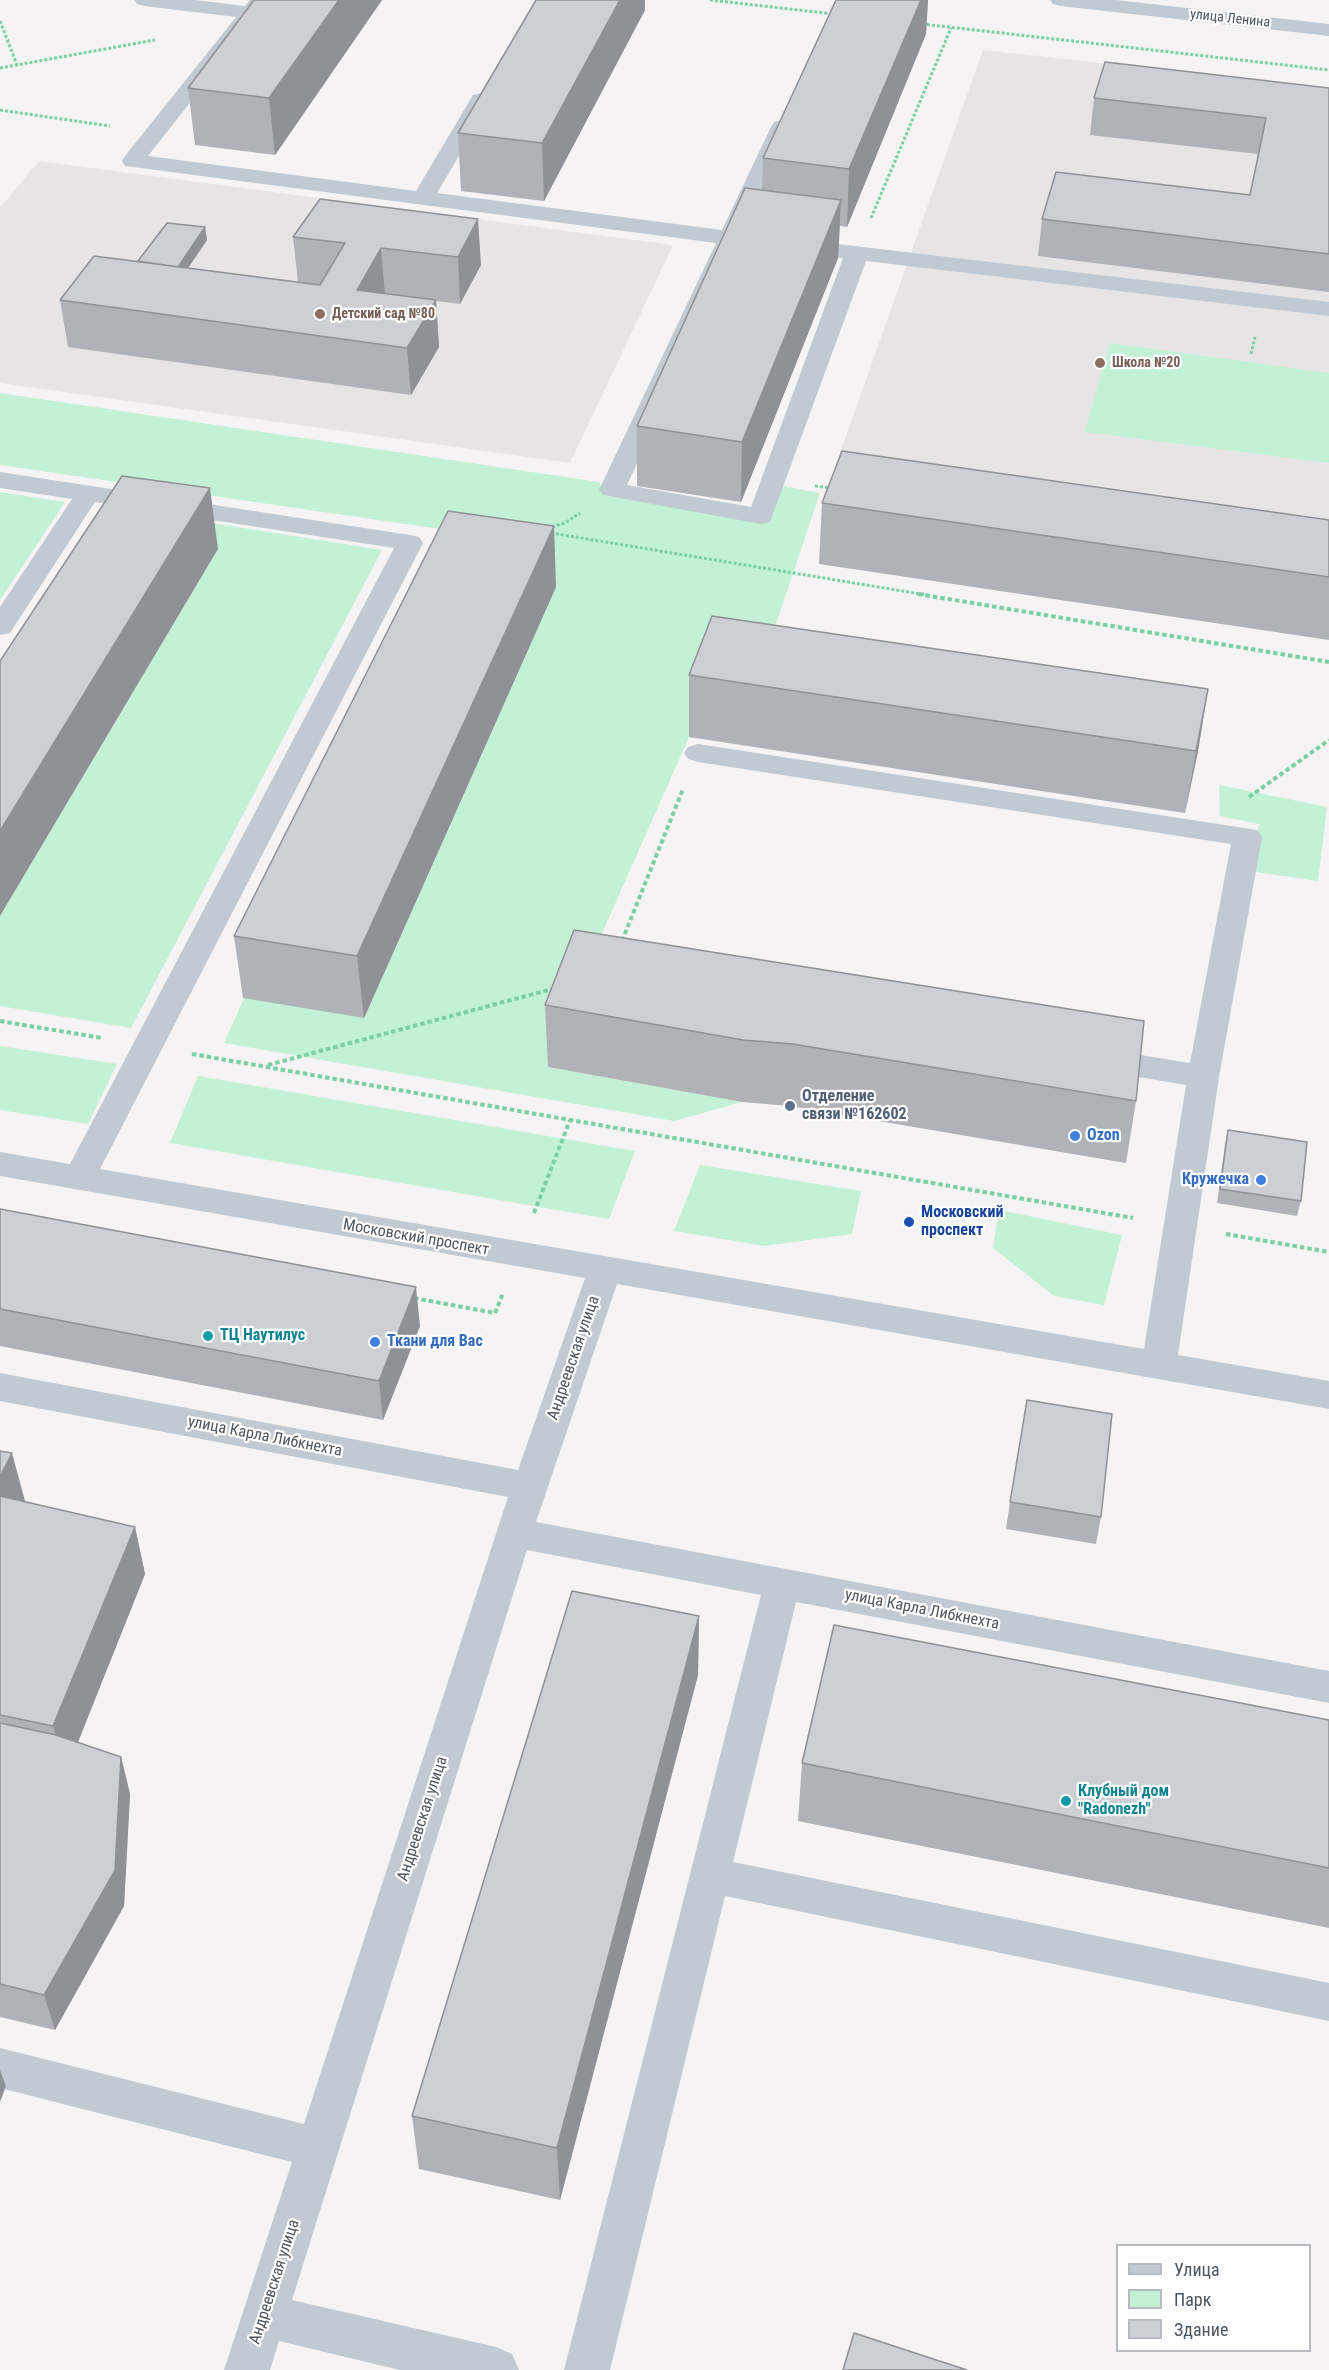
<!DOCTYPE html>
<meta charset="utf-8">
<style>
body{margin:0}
#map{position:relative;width:1329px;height:2370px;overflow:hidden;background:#f5f3f3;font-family:"Roboto Condensed",sans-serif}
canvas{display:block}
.legend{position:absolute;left:1116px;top:2244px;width:195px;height:108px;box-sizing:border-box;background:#fff;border:2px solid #b7bbc0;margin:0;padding:8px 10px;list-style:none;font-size:18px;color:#4a5661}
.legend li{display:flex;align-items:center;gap:12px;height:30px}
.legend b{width:30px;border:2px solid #b7bbc0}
</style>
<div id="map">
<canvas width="1329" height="2370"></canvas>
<ul class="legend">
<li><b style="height:8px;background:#c1cad2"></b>Улица</li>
<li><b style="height:16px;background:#c3f1d5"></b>Парк</li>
<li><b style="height:16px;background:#cdcfd5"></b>Здание</li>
</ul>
</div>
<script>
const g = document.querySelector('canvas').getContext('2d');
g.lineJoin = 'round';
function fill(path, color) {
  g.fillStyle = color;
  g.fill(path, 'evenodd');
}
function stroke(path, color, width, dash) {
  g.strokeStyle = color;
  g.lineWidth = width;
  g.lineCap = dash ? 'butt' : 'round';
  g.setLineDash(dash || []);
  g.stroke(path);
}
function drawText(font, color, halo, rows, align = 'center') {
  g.font = font + ' "Roboto Condensed",sans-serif';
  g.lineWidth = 4.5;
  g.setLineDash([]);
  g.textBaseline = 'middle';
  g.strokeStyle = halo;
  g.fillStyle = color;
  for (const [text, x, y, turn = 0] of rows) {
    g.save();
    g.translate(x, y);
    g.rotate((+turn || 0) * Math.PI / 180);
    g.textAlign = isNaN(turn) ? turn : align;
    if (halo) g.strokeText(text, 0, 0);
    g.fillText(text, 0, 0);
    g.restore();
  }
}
const education = new Path2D(`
 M983 50 1329 88V539L835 467Z
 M39 161 673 245 570 463 0 383V208Z`);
const green = new Path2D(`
 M1110 343 1329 373V463L1085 432Z
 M0 393 599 482 606 496 765 520 782 486 820 493 756 684 689 737 576 992 548 1067 742 1102 674 1121 224 1043 454 531 0 465Z
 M0 492 65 502 0 600Z
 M143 512 382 550 131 1028 0 1006V916L218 549Z
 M1219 785 1327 807 1318 881 1249 871 1259 824 1220 816Z
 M0 1046 117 1064 88 1124 0 1110Z
 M198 1076 635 1151 609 1219 170 1143Z
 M700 1165 861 1191 852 1234 765 1246 674 1231Z
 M999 1210 1122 1235 1104 1305 1054 1296 993 1248Z`);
const pathFar1 = new Path2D(`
 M710 0 834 14
 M0 21 17 65
 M922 24 1329 70
 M0 68 155 40
 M0 110 110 126
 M871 218 951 28
 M1251 354 1255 337
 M815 486 831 488
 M552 527 565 523 580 513
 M551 533 927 595`);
const path = new Path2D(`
 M918 594 1329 662
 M1249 797 1329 740
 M622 941 683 789
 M0 1021 102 1038
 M192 1054 1133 1218
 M268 1065 556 988
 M534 1213 570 1120
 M1226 1234 1329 1252
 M414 1298 495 1313 503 1293`);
const minor = new Path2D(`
 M134 0H195L245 6 250 0H271L148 156 416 191 470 100 473 95 481 93 489 95 492 100 437 193 722 230 771 127 774 122 782 120 790 122 793 127 744 233 1329 302V316L866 261 770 522 761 524 603 495 599 490 716 243 125 166 122 161 125 156 236 17 144 6 137 4ZM738 246 843 258 751 507 627 485Z
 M1050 0H1116L1329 24V36L1060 6 1053 4Z
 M0 472 410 535 419 537 423 543 100 1169 1144 1349 1186 1085 1097 1070 1086 1067 1081 1059 1086 1051 1097 1048 1190 1063 1231 844 698 762 688 759 684 753 688 747 698 744 1257 830 1262 837 1219 1077 1178 1355 1329 1381V1409L617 1284 536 1522 1329 1671V1703L796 1602 733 1862 1329 1983V2021L725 1896 610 2370H564L761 1595 527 1550 292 2300 496 2347 512 2354 519 2370H400L279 2341 270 2370H224L292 2162 0 2088V2048L304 2124 508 1497 0 1401V1373L518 1470 585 1278 0 1176V1152L70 1164 394 548 95 502 10 633 0 635V607L72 499 0 488Z`);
const wall = new Path2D(`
 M254 0H382L275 155 195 145 188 88Z
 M536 0H645V10L544 201 461 191 458 133Z
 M836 0H928L926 34 847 227 840 226 838 258 741 502 637 486V426L762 190 763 158Z
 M1329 88V292L1038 256 1042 219 1250 195 1258 154 1090 135 1094 98Z
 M320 199 481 265 460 304 436 301 439 347 411 395 68 347 60 300 138 262 205 227 207 240 188 268 298 282 293 237Z
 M822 503 1329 520V640L819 564Z
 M556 587 364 1018 243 998 234 936Z
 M689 675 1208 689 1198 751 1185 813 689 737Z
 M574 930 1136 1101 1126 1163 790 1106 742 1102 548 1067 545 1005Z
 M1228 1130 1301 1201 1297 1216 1217 1203 1225 1145Z
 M0 1209 420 1326 383 1420 0 1346Z
 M0 1451 25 1502 135 1527 145 1574 78 1742 121 1757 130 1794 124 1906 55 2030 0 2017Z
 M1010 1502 1101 1517 1096 1544 1006 1529Z
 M699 1616 698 1675 560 2200 419 2169 412 2116Z
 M1329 1720V1928L798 1821 802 1763Z`);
const shadedWall = new Path2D(`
 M339 0H382L275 155 269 98Z
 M620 0H645V10L544 201 542 143Z
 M921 0H928L926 34 847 227 849 169Z
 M841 200 838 258 741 502 742 442Z
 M478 219 481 265 460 304 458 257Z
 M205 227 207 240 180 280 178 267Z
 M381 248 385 295 357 290Z
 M436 300 439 347 411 395 407 348Z
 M210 488 218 549 0 916V831Z
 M554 526 556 587 364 1018 357 956Z
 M1208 689 1198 751 1185 813 1196 751Z
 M416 1287 420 1326 383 1420 379 1381Z
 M12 1453 25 1501 0 1524V1477Z
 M135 1527 145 1574 66 1772 53 1726Z
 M699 1616 698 1675 560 2200 557 2148Z
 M121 1757 130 1794 124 1906 55 2030 44 1995Z
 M0 2070 6 2086 0 2102Z`);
const building = new Path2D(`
 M254 0H339L269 98 188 88Z
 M536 0H620L542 143 458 133Z
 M836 0H921L849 169 763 158Z
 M1105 62 1329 88V254L1042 219 1056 172 1250 195 1266 118 1094 98Z
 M745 188 841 200 742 442 637 426Z
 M320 199 478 219 458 257 381 248 357 290 436 300 407 348 60 300 94 256 320 285 345 243 293 237Z
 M167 223 205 227 178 267 138 261Z
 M842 451 1329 520V577L822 503Z
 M122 476 210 488 0 831V661Z
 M448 511 554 526 357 956 234 936Z
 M712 616 1208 689 1196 751 689 675Z
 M574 930 1144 1021 1136 1101 793 1044 743 1040 545 1005Z
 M1228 1130 1307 1142 1301 1201 1220 1189Z
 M0 1209 416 1287 379 1381 0 1309Z
 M1027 1400 1112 1414 1101 1517 1010 1502Z
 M0 1451 12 1453 0 1477Z
 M0 1496 135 1527 53 1726 0 1715Z
 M572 1591 699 1616 557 2148 412 2116Z
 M834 1625 1329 1720V1868L802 1763Z
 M0 1723 56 1735 121 1757 115 1870 44 1995 0 1984Z
 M854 2333 967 2370H843Z`);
const markers = [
 [320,314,6,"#8d6e63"],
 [1100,363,6,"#8d6e63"],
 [790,1106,6,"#5c6f8a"],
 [1075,1136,6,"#3f7fe0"],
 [1261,1180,6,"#3f7fe0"],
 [909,1222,6,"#1a4fb4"],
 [208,1336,6,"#0f9aa8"],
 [375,1342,6,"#3f7fe0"],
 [1066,1801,6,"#0f9aa8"]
];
const farStreetnames = [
 ["улица Ленина",1230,19,6]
];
const farEducationnames = [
 ["Детский сад №80",332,314],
 ["Школа №20",1112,363]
];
const serviceNames = [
 ["Отделение",802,1097],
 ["связи №162602",802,1115]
];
const shopNames = [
 ["Ozon",1087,1136],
 ["Кружечка",1249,1180,"right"],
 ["Ткани для Вас",387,1342]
];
const transitNames = [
 ["Московский",921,1213],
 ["проспект",921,1231]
];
const streetNames = [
 ["Московский проспект",416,1238,10],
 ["Андреевская улица",574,1358,-71],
 ["улица Карла Либкнехта",265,1437,11],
 ["улица Карла Либкнехта",922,1610,11],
 ["Андреевская улица",423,1819,-72],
 ["Андреевская улица",275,2282,-72]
];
const cultureNames = [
 ["ТЦ Наутилус",220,1336],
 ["Клубный дом",1078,1792],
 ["\"Radonezh\"",1078,1810]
];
fill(education, '#e6e4e5');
fill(green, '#c3f1d5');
stroke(pathFar1, '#7ad0a6', 3, [3, 2]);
stroke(path, '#7ad0a6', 4, [4.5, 3]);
fill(minor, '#c1cad2');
fill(wall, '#b0b2b7');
fill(shadedWall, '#909195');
fill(building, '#cdcfd5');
stroke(building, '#909195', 1.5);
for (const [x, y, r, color] of markers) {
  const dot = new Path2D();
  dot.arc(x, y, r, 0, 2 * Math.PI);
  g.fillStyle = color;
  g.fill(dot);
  stroke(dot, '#fff', 2);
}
drawText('14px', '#4a5661', '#fff', farStreetnames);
drawText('bold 14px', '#785e54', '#fff', farEducationnames, 'left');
drawText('bold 16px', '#4e5e75', '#fff', serviceNames, 'left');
drawText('bold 16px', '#366cbe', '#fff', shopNames, 'left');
drawText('bold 16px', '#164399', '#fff', transitNames, 'left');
drawText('16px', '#4a5661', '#fff', streetNames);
drawText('bold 16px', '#0d838f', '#fff', cultureNames, 'left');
</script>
